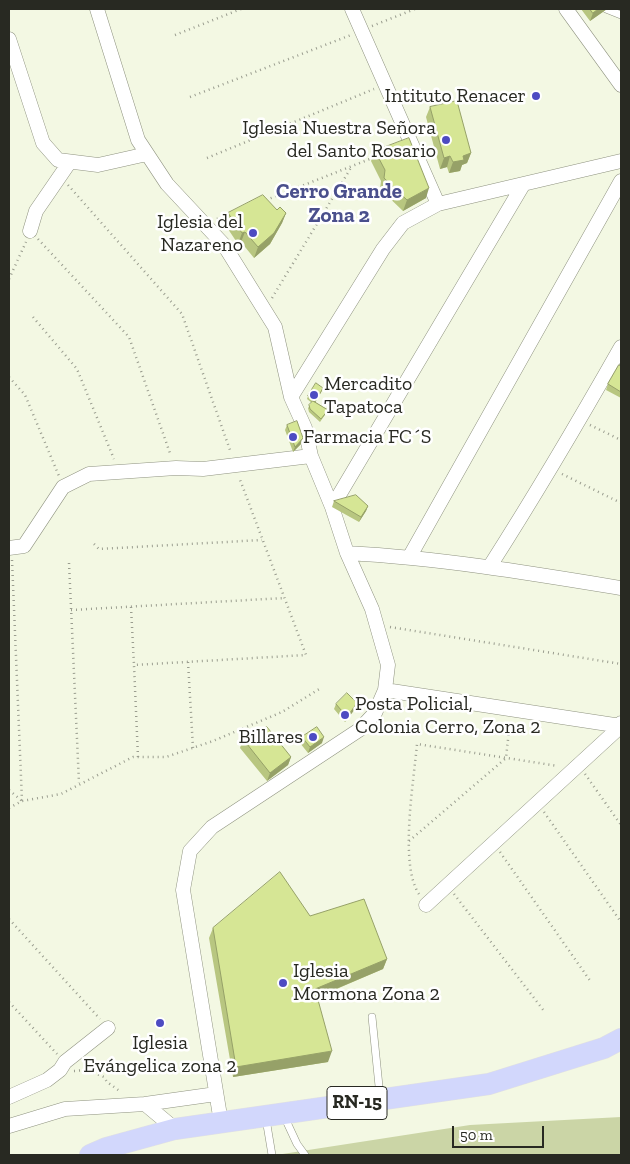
<!DOCTYPE html>
<meta charset="utf-8">
<style>
body{margin:0}
#map{position:relative;width:630px;height:1164px;overflow:hidden;background:#f3f8e3;font-family:"Zilla Slab",serif}
canvas{display:block}
.frame{position:absolute;inset:0;border:10px solid #282922;pointer-events:none}
.scale{position:absolute;left:452px;top:1126px;width:92px;height:22px;box-sizing:border-box;border:2px solid #282922;border-top:0;padding-left:6px;font-size:15px;line-height:18px;white-space:nowrap;color:#282922;-webkit-text-stroke:4px #fff;paint-order:stroke}
</style>
<div id="map">
<canvas width="630" height="1164"></canvas>
<div class="frame"></div>
<div class="scale">50 m</div>
</div>
<script>
const g = document.querySelector('canvas').getContext('2d');
g.lineJoin = 'round';
function fill(path, color) {
  g.fillStyle = color;
  g.fill(path, 'evenodd');
}
function stroke(path, color, width, dash) {
  g.strokeStyle = color;
  g.lineWidth = width;
  g.lineCap = dash ? 'butt' : 'round';
  g.setLineDash(dash || []);
  g.stroke(path);
}
function drawText(font, color, halo, rows, align = 'center') {
  g.font = font + ' "Zilla Slab",serif';
  g.lineWidth = 5;
  g.setLineDash([]);
  g.textBaseline = 'middle';
  g.strokeStyle = halo;
  g.fillStyle = color;
  for (const [text, x, y, turn = 0] of rows) {
    g.save();
    g.translate(x, y);
    g.rotate((+turn || 0) * Math.PI / 180);
    g.textAlign = isNaN(turn) ? turn : align;
    if (halo) g.strokeText(text, 0, 0);
    g.fillText(text, 0, 0);
    g.restore();
  }
}
const green = new Path2D(`
 M621 1117V1155H276L470 1125Z`);
const path = new Path2D(`
 M372 26 415 9
 M175 35 241 9
 M190 97 351 35
 M207 158 374 89
 M68 185 182 314 231 453
 M266 200 375 157
 M217 219 230 213
 M38 239 129 337 171 456
 M9 279 26 242
 M272 298 352 166
 M33 317 77 369 114 459
 M9 377 25 395 59 476
 M590 425 621 440
 M562 474 621 503
 M94 544 99 549 262 540
 M12 560 22 801
 M69 563 79 783
 M131 607 134 665
 M71 610 284 598
 M390 627 621 664
 M188 662 193 748
 M138 757 134 665 306 655 239 477
 M585 774 621 825
 M9 790 22 801
 M9 808 22 801 61 794 133 757H166L213 741 282 712 321 688
 M544 812 621 922
 M409 841 506 758 510 721
 M500 852 591 982
 M419 894C399 865 414 780 417 744L558 766
 M454 894 544 1011
 M9 919 100 1019
 M9 1002 57 1054
 M74 1071 87 1070 104 1077 107 1082 121 1092`);
const service = new Path2D(`
 M606 9 621 15
 M372 1017 380 1096
 M284 1116 297 1144 305 1155
 M266 1119 272 1155`);
const minor = new Path2D(`
 M97 9 138 140 167 184 224 245 275 327 291 397 305 428 311 456 332 507 347 553 372 609 388 665 385 690 375 713 359 730 212 827 190 851 183 890 221 1122
 M352 9 438 204
 M566 9 621 85
 M9 39 43 143 58 160 98 165 147 154
 M30 231 36 211 69 163
 M291 397 383 249 403 223 438 204 621 161
 M332 507 523 185
 M9 548 24 546 63 487 89 474 176 468 203 469 311 456
 M347 553C440 558 530 573 621 588
 M410 556 621 181
 M490 566C536 494 579 421 621 347
 M385 690 621 726
 M426 905 621 726V723
 M9 1097 47 1080 60 1070 65 1062 108 1028
 M145 1104 216 1094
 M9 1126 65 1109 145 1104 175 1129`);
const primary = new Path2D(`
 M90 1155 106 1148 175 1129 489 1084 604 1048 621 1039`);
const wall = new Path2D(`
 M581 9H607L590 21Z
 M430 107 471 153 467 163 462 165 460 171 449 173 447 167 440 169 426 117Z
 M375 151 426 198 403 211 380 189 381 181 371 161Z
 M277 210 286 213 282 223 270 244 254 258 241 242 238 244 224 223 228 213Z
 M621 366V398L606 390 608 384Z
 M322 391 315 402 328 410 327 412 320 422 309 412 308 408 312 403 307 399 308 396Z
 M287 425 301 444 293 452 285 430Z
 M334 501 368 506 366 511 359 522 332 507Z
 M357 703 355 709 345 722 334 709 336 704Z
 M302 737 322 743 308 753 300 743Z
 M243 739 291 757 288 765 267 781 240 748Z
 M310 916 387 959 383 969 318 997 328 1062 233 1077 209 938 213 928Z`);
const shadedWall = new Path2D(`
 M598 9H607L590 21 593 13Z
 M471 153 467 163 462 165 460 171 449 173 453 162 463 156Z
 M450 156 447 167 440 169 444 158Z
 M429 188 426 198 403 211 407 200Z
 M286 213 282 223 270 244 254 258 258 247Z
 M245 232 241 242 238 244 242 233Z
 M303 438 301 444 293 452 295 447Z
 M368 506 366 511 359 522 361 517Z
 M357 703 355 709 345 722 347 717Z
 M324 737 322 743 308 753 310 747Z
 M291 757 288 765 267 781 270 773Z
 M387 959 383 969 312 999 315 989Z
 M332 1051 328 1062 233 1077 236 1067Z`);
const building = new Path2D(`
 M590 9H598L593 13Z
 M457 101 471 153 463 156 464 160 453 162 450 156 444 158 430 107Z
 M409 138 429 188 407 200 384 178 385 170 375 151Z
 M263 195 277 210 280 207 286 213 274 233 258 247 245 232 242 233 228 213Z
 M619 365 621 366V392L608 384Z
 M316 383 323 388 315 402 308 396Z
 M313 401 328 410 321 419 310 409 309 405Z
 M297 421 303 438 295 447 287 425Z
 M356 495 368 506 361 517 334 501Z
 M347 693 357 703 347 717 336 704Z
 M267 727 291 757 270 773 243 739Z
 M317 727 324 737 310 747 302 737Z
 M280 872 310 916 364 899 387 959 315 989 332 1051 236 1067 213 928Z`);
const markers = [
 [536,96,5,"#4d4bc2"],
 [446,140,5,"#4d4bc2"],
 [253,233,5,"#4d4bc2"],
 [314,395,5,"#4d4bc2"],
 [293,437,5,"#4d4bc2"],
 [345,715,5,"#4d4bc2"],
 [313,737,5,"#4d4bc2"],
 [283,983,5,"#4d4bc2"],
 [160,1023,5,"#4d4bc2"]
];
const shields = [
 [357,1103,60]
];
const shieldNames = [
 ["RN-15",357,1103]
];
const poiNames = [
 ["Intituto Renacer",526,96],
 ["Iglesia Nuestra Señora",436,128],
 ["del Santo Rosario",436,151],
 ["Iglesia del",243,222],
 ["Nazareno",243,245],
 ["Mercadito",324,384,"left"],
 ["Tapatoca",324,407,"left"],
 ["Farmacia FC´S",303,437,"left"],
 ["Posta Policial,",355,704,"left"],
 ["Colonia Cerro, Zona 2",355,727,"left"],
 ["Billares",303,737],
 ["Iglesia",293,971,"left"],
 ["Mormona Zona 2",293,994,"left"],
 ["Iglesia",160,1043,"center"],
 ["Evángelica zona 2",160,1066,"center"]
];
const neighbourhoodNames = [
 ["Cerro Grande",339,192],
 ["Zona 2",339,216]
];
fill(green, '#cbd5a6');
stroke(service, '#8f9380', 8);
stroke(minor, '#8f9380', 15);
stroke(primary, '#e1e1e0', 22);
stroke(path, '#9a9d8f', 2.5, [1, 4]);
stroke(service, '#fff', 7);
stroke(minor, '#fff', 14);
stroke(primary, '#d2d7fc', 21);
fill(wall, '#b8c680');
fill(shadedWall, '#96a168');
fill(building, '#d6e695');
stroke(building, '#96a168', 1);
for (const [x, y, r, color] of markers) {
  const dot = new Path2D();
  dot.arc(x, y, r, 0, 2 * Math.PI);
  g.fillStyle = color;
  g.fill(dot);
  stroke(dot, '#fff', 2);
}
for (const [x, y, w] of shields) {
  const box = new Path2D();
  box.roundRect(x - w / 2, y - 16.5, w, 33, 4);
  g.fillStyle = '#fff';
  g.fill(box);
  stroke(box, '#282922', 1);
}
drawText('bold 19px', '#282922', null, shieldNames);
drawText('20px', '#282922', '#fff', poiNames, 'right');
drawText('bold 21px', '#4a4f8c', '#fff', neighbourhoodNames);
</script>
